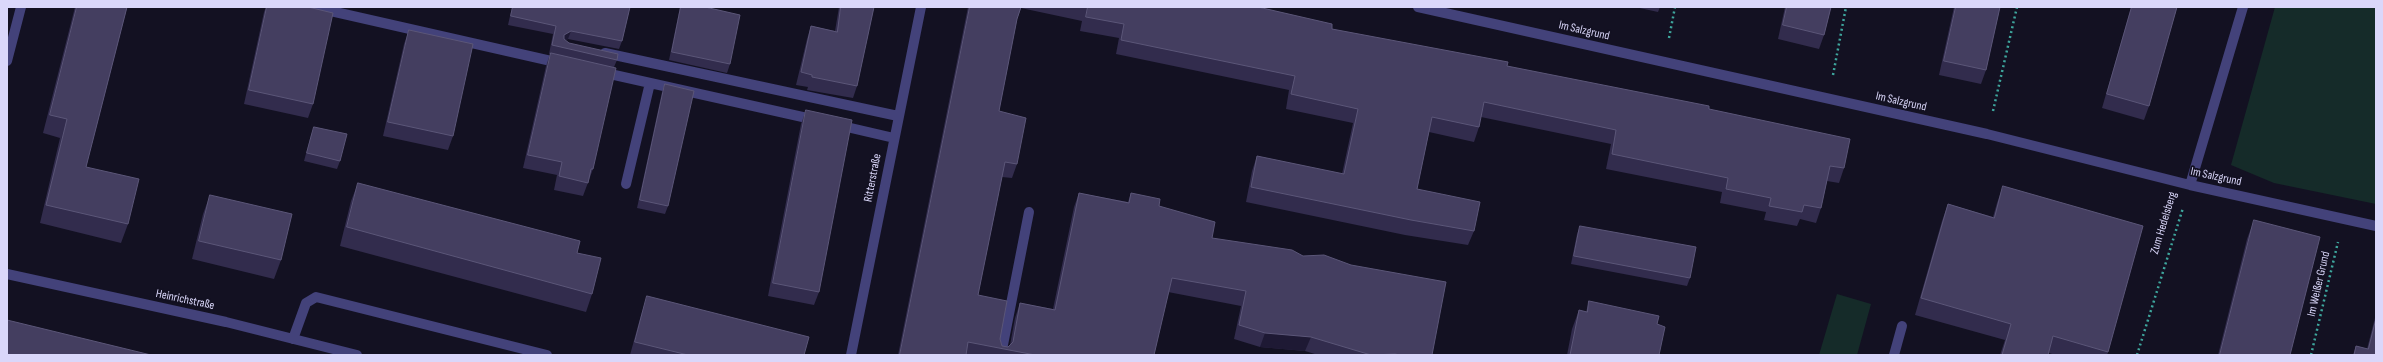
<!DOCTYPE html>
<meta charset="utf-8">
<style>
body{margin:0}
#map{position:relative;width:2383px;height:362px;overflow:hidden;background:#131122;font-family:"Sofia Sans Condensed",sans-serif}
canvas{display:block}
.frame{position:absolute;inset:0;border:8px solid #dad7fa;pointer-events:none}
</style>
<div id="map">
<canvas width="2383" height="362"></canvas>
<div class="frame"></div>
</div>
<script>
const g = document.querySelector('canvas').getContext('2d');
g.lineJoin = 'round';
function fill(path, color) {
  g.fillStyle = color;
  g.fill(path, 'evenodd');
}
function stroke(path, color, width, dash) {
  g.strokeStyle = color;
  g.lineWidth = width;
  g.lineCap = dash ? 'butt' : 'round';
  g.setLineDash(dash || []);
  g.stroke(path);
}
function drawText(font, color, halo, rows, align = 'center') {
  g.font = font + ' "Sofia Sans Condensed",sans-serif';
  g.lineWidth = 3.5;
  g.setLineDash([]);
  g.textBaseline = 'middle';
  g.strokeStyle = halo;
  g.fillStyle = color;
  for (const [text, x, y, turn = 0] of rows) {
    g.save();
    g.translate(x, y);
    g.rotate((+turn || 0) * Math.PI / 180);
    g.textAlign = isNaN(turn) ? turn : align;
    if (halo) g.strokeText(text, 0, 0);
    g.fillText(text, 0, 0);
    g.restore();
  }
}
const green = new Path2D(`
 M2275 7H2376V204L2274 183 2231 165Z
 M1837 294 1871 304 1857 355H1819Z`);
const path = new Path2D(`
 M1669 38 1675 7
 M1833 75 1846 7
 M1993 111 2017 7
 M2137 355 2183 208
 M2311 355 2338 242`);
const minor = new Path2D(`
 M313 7 560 63
 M1418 7 1987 134 2190 185 2376 226
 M605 53 898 116
 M7 61 21 7
 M601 72 816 120
 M838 125 894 138
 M626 184 650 83
 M2190 185 2243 7
 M7 274 226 322 357 355
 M293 339 306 303 316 297 547 355
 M851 355 921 7
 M1001 355 1029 212
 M1894 355 1902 326`);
const wall = new Path2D(`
 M75 7H127L86 167 128 224 121 243 40 223 60 138 43 133Z
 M266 7H308L313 104 308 118 244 104 264 12Z
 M512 7H630L622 41 619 49 568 39 565 40 569 43 617 60 614 67 593 169 583 196 554 190 557 175 523 168 546 66 550 54H549L553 34 508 25Z
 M680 7H705L730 64 727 73 669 60Z
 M839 7H874L857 86 853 98 807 90 808 87 796 85 807 39 811 26 835 31Z
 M968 7H1258L1332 29 1507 66 1709 109 1844 168 1839 183 1827 181 1821 208 1816 223 1800 219 1797 226 1764 220 1766 212 1720 203 1722 192 1606 169 1611 144 1481 117 1479 127 1474 142 1429 132 1417 189 1474 231 1468 245 1405 235 1246 202 1252 171 1257 156 1342 174 1353 123 1286 109 1289 90 1116 54 1119 38 1080 31 1082 21 1021 8 1017 19 999 111 1017 164 1012 178 1002 177 978 295 1000 339 1002 346 1008 347 1010 345 1015 318 1020 303 1053 309 1074 207 1079 193 1128 202 1131 193 1159 206 1212 238 1432 355H1318L1305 351 1260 347 1234 339 1241 306 1168 292 1154 355H898Z
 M1635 7H1660L1658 12Z
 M1785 7H1831L1824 35 1819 49 1778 39Z
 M1954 7H2000L1986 70 1981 84 1939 75Z
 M2131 7H2177L2149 106 2144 120 2102 108Z
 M409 30 453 136 448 150 383 136 404 44Z
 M665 84 668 206 665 214 637 208 662 92Z
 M806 110 819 292 814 305 768 296 801 124Z
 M314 127 340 161 337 169 304 161 311 135Z
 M358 183 592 294 586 312 340 246 351 201Z
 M2003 186 2108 352 2107 355H2055L2049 353 2048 355H2000L2005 340 1915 315 1942 221 1948 204 1993 217 1997 203Z
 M210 195 281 260 274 279 192 259 203 214Z
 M2254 220 2290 355H2218L2247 239Z
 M1580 226 1690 278 1687 286 1571 264 1577 234Z
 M647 296 804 355H630L641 315Z
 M1589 301 1657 324 1659 355H1567L1572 329 1579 310 1586 312Z
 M2376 314V355H2353L2356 346 2367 349Z`);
const shadedWall = new Path2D(`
 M571 31 568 39 561 43 564 35Z
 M1265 333 1311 337 1305 351 1260 347Z
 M1395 354 1394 355H1371Z`);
const building = new Path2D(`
 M77 7H127L86 167 139 179 128 224 46 205 67 119 50 115Z
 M267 7H308L333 13 313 104 249 90Z
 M513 7H630L622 41 571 31 564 35V39L569 43 618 54 617 60 552 45 556 26 511 16Z
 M681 7H705L740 15 730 64 672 52Z
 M841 7H874L857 86 812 77V75L801 72 811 26 837 32Z
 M970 7H1021L1017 19 999 111 1026 118 1017 164 1005 162 978 295 1007 301 1000 339 1002 346 1008 347 1013 342 1020 303 1055 310 1079 193 1129 203 1131 193 1160 199 1159 206 1215 222 1212 238 1292 250 1303 256 1324 255 1351 265 1446 282 1432 355H1400L1395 354 1371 355 1311 337 1265 333 1239 325 1246 291 1172 278 1154 355H1035L968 342 966 355H900Z
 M1088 7H1258L1332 24V29L1508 62 1507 66 1709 106V109L1850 139 1844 168 1830 166 1821 208 1804 205 1802 212 1769 206 1771 198 1726 189 1728 178 1612 154 1616 130 1484 102 1479 127 1432 117 1417 189 1480 202 1474 231 1411 220 1251 187 1257 156 1344 174 1358 109 1291 94 1295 76 1121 40 1124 24 1086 17Z
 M1787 7H1831L1824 35 1783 25Z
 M1956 7H2000L1986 70 1944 61Z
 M2132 7H2177L2149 106 2107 94Z
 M409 30 473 44 453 136 388 122Z
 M551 53 616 68 593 169H591L588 183 559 176 562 162 528 155Z
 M665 84 694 91 668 206 640 200Z
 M806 110 852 120 819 292 773 283Z
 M314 127 347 134 340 161 307 153Z
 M358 183 580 241 577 253 601 258 592 294 347 227Z
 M2003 186 2143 226 2108 352 2053 336 2048 355H2002L2011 324 1921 298 1948 204 1994 218Z
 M210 195 292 214 281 260 199 241Z
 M2254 220 2320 237 2290 355H2220Z
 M1580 226 1696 247 1690 278 1574 256Z
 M647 296 809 337 804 355H688L635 342Z
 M1589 301 1659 316 1657 324 1665 327 1659 355H1570L1579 310 1587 312Z
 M2376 319V355H2354L2356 346 2368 349Z
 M7 320 151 355H7Z`);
const streetNames = [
 ["Im Salzgrund",1584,31,13],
 ["Im Salzgrund",1901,102,13],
 ["Im Salzgrund",2216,177,12],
 ["Ritterstraße",873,178,-79],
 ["Zum Hedelsberg",2164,223,-73],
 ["Im Weißer Grund",2319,284,-77],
 ["Heinrichstraße",185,300,12]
];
fill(green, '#152b29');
stroke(path, '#3ea69d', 2.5, [2, 3]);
stroke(minor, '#43427a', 10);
fill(wall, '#322c4d');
fill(shadedWall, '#1e1934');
fill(building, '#443e60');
stroke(building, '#5b5678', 1);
drawText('12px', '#dad7fa', '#131122', streetNames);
</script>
